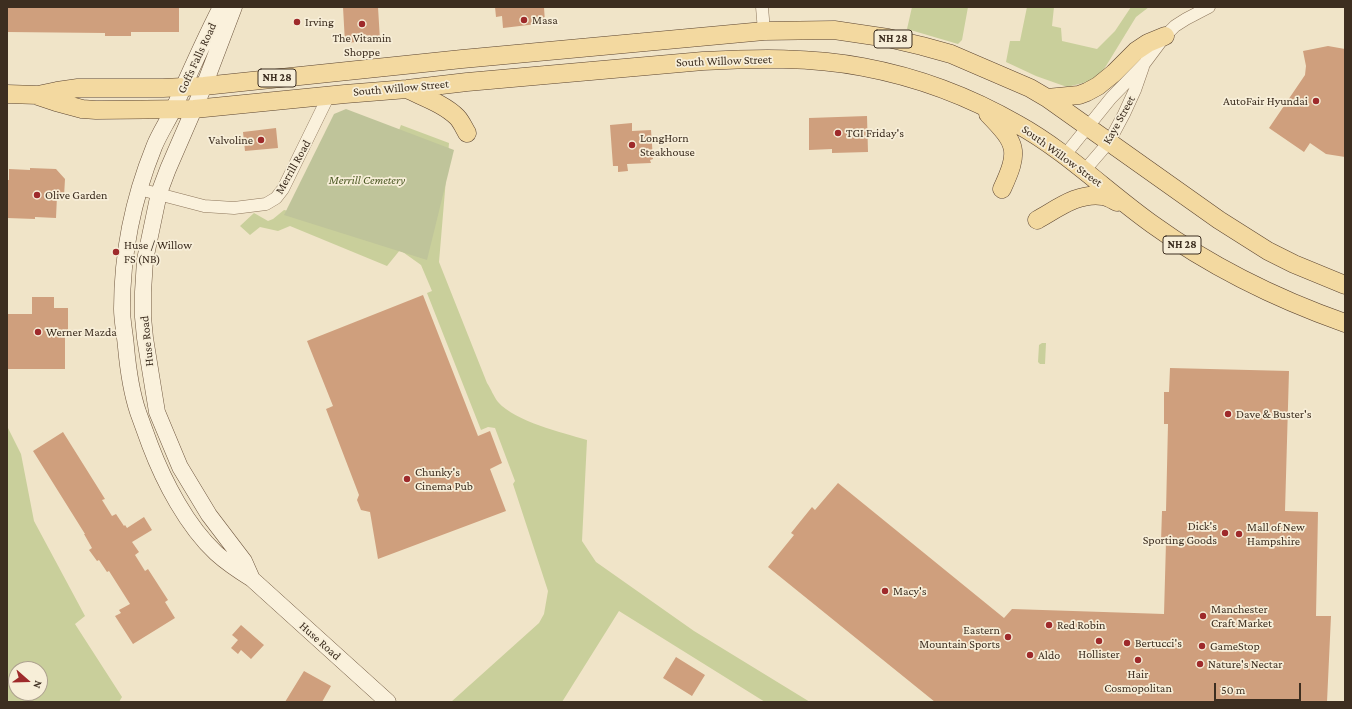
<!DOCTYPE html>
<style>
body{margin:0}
#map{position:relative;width:1352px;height:709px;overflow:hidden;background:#f0e4c8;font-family:"Crimson Pro",serif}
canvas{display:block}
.frame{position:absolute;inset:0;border:8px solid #3d2e20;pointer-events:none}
.north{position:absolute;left:8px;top:661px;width:40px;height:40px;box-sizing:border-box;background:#f7eed8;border:1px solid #ada18e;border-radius:50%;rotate:110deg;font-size:11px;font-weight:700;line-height:16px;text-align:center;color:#3d2e20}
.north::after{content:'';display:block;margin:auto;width:14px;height:18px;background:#9e2a2b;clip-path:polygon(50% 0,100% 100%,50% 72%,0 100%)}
.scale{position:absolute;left:1214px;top:683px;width:87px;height:18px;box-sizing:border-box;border:2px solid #3d2e20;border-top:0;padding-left:5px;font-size:12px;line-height:14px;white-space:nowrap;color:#3d2e20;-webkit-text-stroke:3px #f7eed8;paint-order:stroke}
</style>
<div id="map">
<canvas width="1352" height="709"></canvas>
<div class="frame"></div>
<div class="north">N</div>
<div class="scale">50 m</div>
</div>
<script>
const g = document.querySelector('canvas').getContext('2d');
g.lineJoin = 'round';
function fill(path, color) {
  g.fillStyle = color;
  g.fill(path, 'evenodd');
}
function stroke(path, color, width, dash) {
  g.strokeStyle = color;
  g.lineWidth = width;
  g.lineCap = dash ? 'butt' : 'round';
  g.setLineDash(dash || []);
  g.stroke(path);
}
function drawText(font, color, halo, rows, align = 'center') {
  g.font = font + ' "Crimson Pro",serif';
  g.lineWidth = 3.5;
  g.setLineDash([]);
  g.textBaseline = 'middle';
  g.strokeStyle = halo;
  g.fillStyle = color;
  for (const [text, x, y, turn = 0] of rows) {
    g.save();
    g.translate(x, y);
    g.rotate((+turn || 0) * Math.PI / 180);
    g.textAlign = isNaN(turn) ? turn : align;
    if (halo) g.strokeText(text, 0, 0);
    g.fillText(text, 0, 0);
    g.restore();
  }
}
const green = new Path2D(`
 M912 7H968L962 40 958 44 907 29Z
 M1027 7H1054L1052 26 1061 28 1062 41 1097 49 1115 31 1131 7H1149L1136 17 1106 66 1099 75 1087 82 1067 87 1036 76 1006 62 1010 41H1020Z
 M401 125 449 143 439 262 487 383C491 389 494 397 498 402 516 422 561 432 587 440L582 541 596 562 694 631 810 702H765L619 611 562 702H451L539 623 544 614 548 591 513 484 515 481 495 428 488 427 481 430 427 293 432 291 421 265 400 250 387 266 290 226 278 231 260 227 250 235 240 226 254 213 268 221 273 219 284 210 316 216 394 143Z
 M1042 343H1046L1045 364H1040L1038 362 1039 345Z
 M7 426 21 454 34 521 85 616 75 624 122 697 119 702H7ZM16 669H40V693H16Z`);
const cemetery = new Path2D(`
 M346 109 454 150 427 260 284 215 334 114Z`);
const building = new Path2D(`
 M7 7H179V32H131V36H105V33L7 32Z
 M343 7H378L380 40 345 43Z
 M495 7H544L545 23 503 28 502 16 496 17Z
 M1328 46 1345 49V157L1326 154 1310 143 1304 152 1269 128 1305 75 1306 66 1303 51Z
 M867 116 868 152 832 153V149L809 150V118Z
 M632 123V131L651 130 653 159 650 160 651 163 627 164 628 171 618 172V166H613L610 125Z
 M276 128 278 148 245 151 243 132Z
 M30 168 56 169 65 179 64 197 57 196 56 218 35 217V219L7 218V180H9V169L30 170Z
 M423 295 478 436 490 431 502 463 490 469 506 511 378 559 370 512 361 510 357 500 359 495 326 409 333 406 307 341Z
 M32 297H54V308H68V336H65V369H7V314H32Z
 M1170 368 1289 371 1285 511 1318 512 1316 616H1331L1327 702H935L768 567 794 535 791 533 812 507 815 510 838 483 1004 618 1012 609 1164 614 1166 542H1161L1162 511H1166L1168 424H1164V392H1169Z
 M63 432 105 499 102 500 112 516 116 514 124 526 125 525 127 528 144 517 152 530 132 542 139 552 135 555 145 571 148 569 168 600 165 602 175 618 133 644 115 616 121 613 119 610 130 604 109 571 107 572 99 560 97 561 89 550 92 548 84 534H85L33 451Z
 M241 625 264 645 251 659 241 650 238 654 231 648 238 640 232 635Z
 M676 657 705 675 692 696 663 678Z
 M304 671 331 686 322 702H285Z`);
const street = new Path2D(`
 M762 7 764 31
 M1065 155 1111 98 1144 64 1165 36 1175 26 1186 19 1209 7
 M1084 171 1109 142 1124 114 1135 90 1143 67
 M139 189 204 206 234 208 266 204 276 198 283 189 329 95`);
const secondary = new Path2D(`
 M221 7C204 40 189 74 174 108 168 121 159 134 154 147 133 199 122 253 122 309 122 321 125 334 126 347 128 369 131 391 138 412 142 423 146 434 150 445 164 482 187 526 216 553 227 563 239 571 252 579L388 702
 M234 7 204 86 168 169 159 193 145 260 143 292V317L145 338 157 412 180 467 209 515 244 561 252 579`);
const primary = new Path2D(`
 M407 89C423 97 444 104 457 117 461 121 464 128 467 133
 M7 94 38 95 57 91 78 88H163L204 86 462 59 764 31 834 30 888 38 922 46 951 54 1030 88 1047 98 1109 142 1219 220 1268 251 1294 264 1345 285
 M38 96 56 102 82 109 96 110 194 109 345 94 407 89 467 82 703 61C756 58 811 57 863 67 917 77 970 97 1017 124 1066 151 1106 191 1152 224 1210 266 1277 299 1345 323
 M1047 98 1079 95 1087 92 1098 86 1114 73 1136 51 1148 43 1165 36
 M988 114C1017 144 1020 150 1002 189
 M1037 220C1057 209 1078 192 1103 196 1108 197 1113 200 1117 202`);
const markers = [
 [524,20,4,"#9e2a2b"],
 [297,22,4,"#9e2a2b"],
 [362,24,4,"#9e2a2b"],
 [1316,101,4,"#9e2a2b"],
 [838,133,4,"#9e2a2b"],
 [261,140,4,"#9e2a2b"],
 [632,145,4,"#9e2a2b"],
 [37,195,4,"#9e2a2b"],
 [116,252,4,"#9e2a2b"],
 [38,332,4,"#9e2a2b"],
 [1228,414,4,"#9e2a2b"],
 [407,479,4,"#9e2a2b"],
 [1225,533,4,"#9e2a2b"],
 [1239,534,4,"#9e2a2b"],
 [885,591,4,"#9e2a2b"],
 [1203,616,4,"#9e2a2b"],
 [1049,625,4,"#9e2a2b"],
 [1008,637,4,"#9e2a2b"],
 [1099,641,4,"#9e2a2b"],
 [1127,643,4,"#9e2a2b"],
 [1202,646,4,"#9e2a2b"],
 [1030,655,4,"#9e2a2b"],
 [1138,660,4,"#9e2a2b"],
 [1200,664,4,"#9e2a2b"]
];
const shields = [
 [893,39,38],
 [277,78,38],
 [1182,245,38]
];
const shieldNames = [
 ["NH 28",893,39],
 ["NH 28",277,78],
 ["NH 28",1182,245]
];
const poiNames = [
 ["Masa",532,20],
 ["Irving",305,22],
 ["The Vitamin",362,38,"center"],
 ["Shoppe",362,52,"center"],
 ["AutoFair Hyundai",1308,101,"right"],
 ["TGI Friday's",846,133],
 ["LongHorn",640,138],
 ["Steakhouse",640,152],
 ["Valvoline",253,140,"right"],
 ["Olive Garden",45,195],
 ["Huse / Willow",124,245],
 ["FS (NB)",124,259],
 ["Werner Mazda",46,332],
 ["Dave & Buster's",1236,414],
 ["Chunky's",415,472],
 ["Cinema Pub",415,486],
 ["Dick's",1217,526,"right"],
 ["Sporting Goods",1217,540,"right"],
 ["Mall of New",1247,527],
 ["Hampshire",1247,541],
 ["Macy's",893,591],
 ["Manchester",1211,609],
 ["Craft Market",1211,623],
 ["Red Robin",1057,625],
 ["Eastern",1000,630,"right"],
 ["Mountain Sports",1000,644,"right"],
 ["Bertucci's",1135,643],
 ["GameStop",1210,646],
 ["Hollister",1099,654,"center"],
 ["Aldo",1038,655],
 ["Nature's Nectar",1208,664],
 ["Hair",1138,674,"center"],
 ["Cosmopolitan",1138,688,"center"]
];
const streetNames = [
 ["Goffs Falls Road",197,58,-65],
 ["South Willow Street",724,61,-2],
 ["South Willow Street",401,88,-5],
 ["Kaye Street",1119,120,-61],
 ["South Willow Street",1062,156,36],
 ["Merrill Road",293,167,-61],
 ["Huse Road",147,341,-96],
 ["Huse Road",320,641,42]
];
const parkNames = [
 ["Merrill Cemetery",367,180]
];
fill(green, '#c9cf9b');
fill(cemetery, '#bfc49a');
fill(building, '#cf9f7d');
stroke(street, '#8d765c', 13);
stroke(secondary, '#6f573f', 17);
stroke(primary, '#5b4430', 19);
stroke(street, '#faf1dc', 12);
stroke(secondary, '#faf1dc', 16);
stroke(primary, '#f3d9a0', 18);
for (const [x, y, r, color] of markers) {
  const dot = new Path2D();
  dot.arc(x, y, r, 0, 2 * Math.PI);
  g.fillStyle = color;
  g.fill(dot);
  stroke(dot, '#f7eed8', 1.5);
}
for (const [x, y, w] of shields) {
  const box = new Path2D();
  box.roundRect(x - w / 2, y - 9, w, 18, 3);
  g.fillStyle = '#f7eed8';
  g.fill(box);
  stroke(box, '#3d2e20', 1);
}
drawText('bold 11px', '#3d2e20', null, shieldNames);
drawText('12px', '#3d2e20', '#f7eed8', poiNames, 'left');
drawText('12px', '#3d2e20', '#f7eed8', streetNames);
drawText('italic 12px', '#4d5a26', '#f7eed8', parkNames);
</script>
